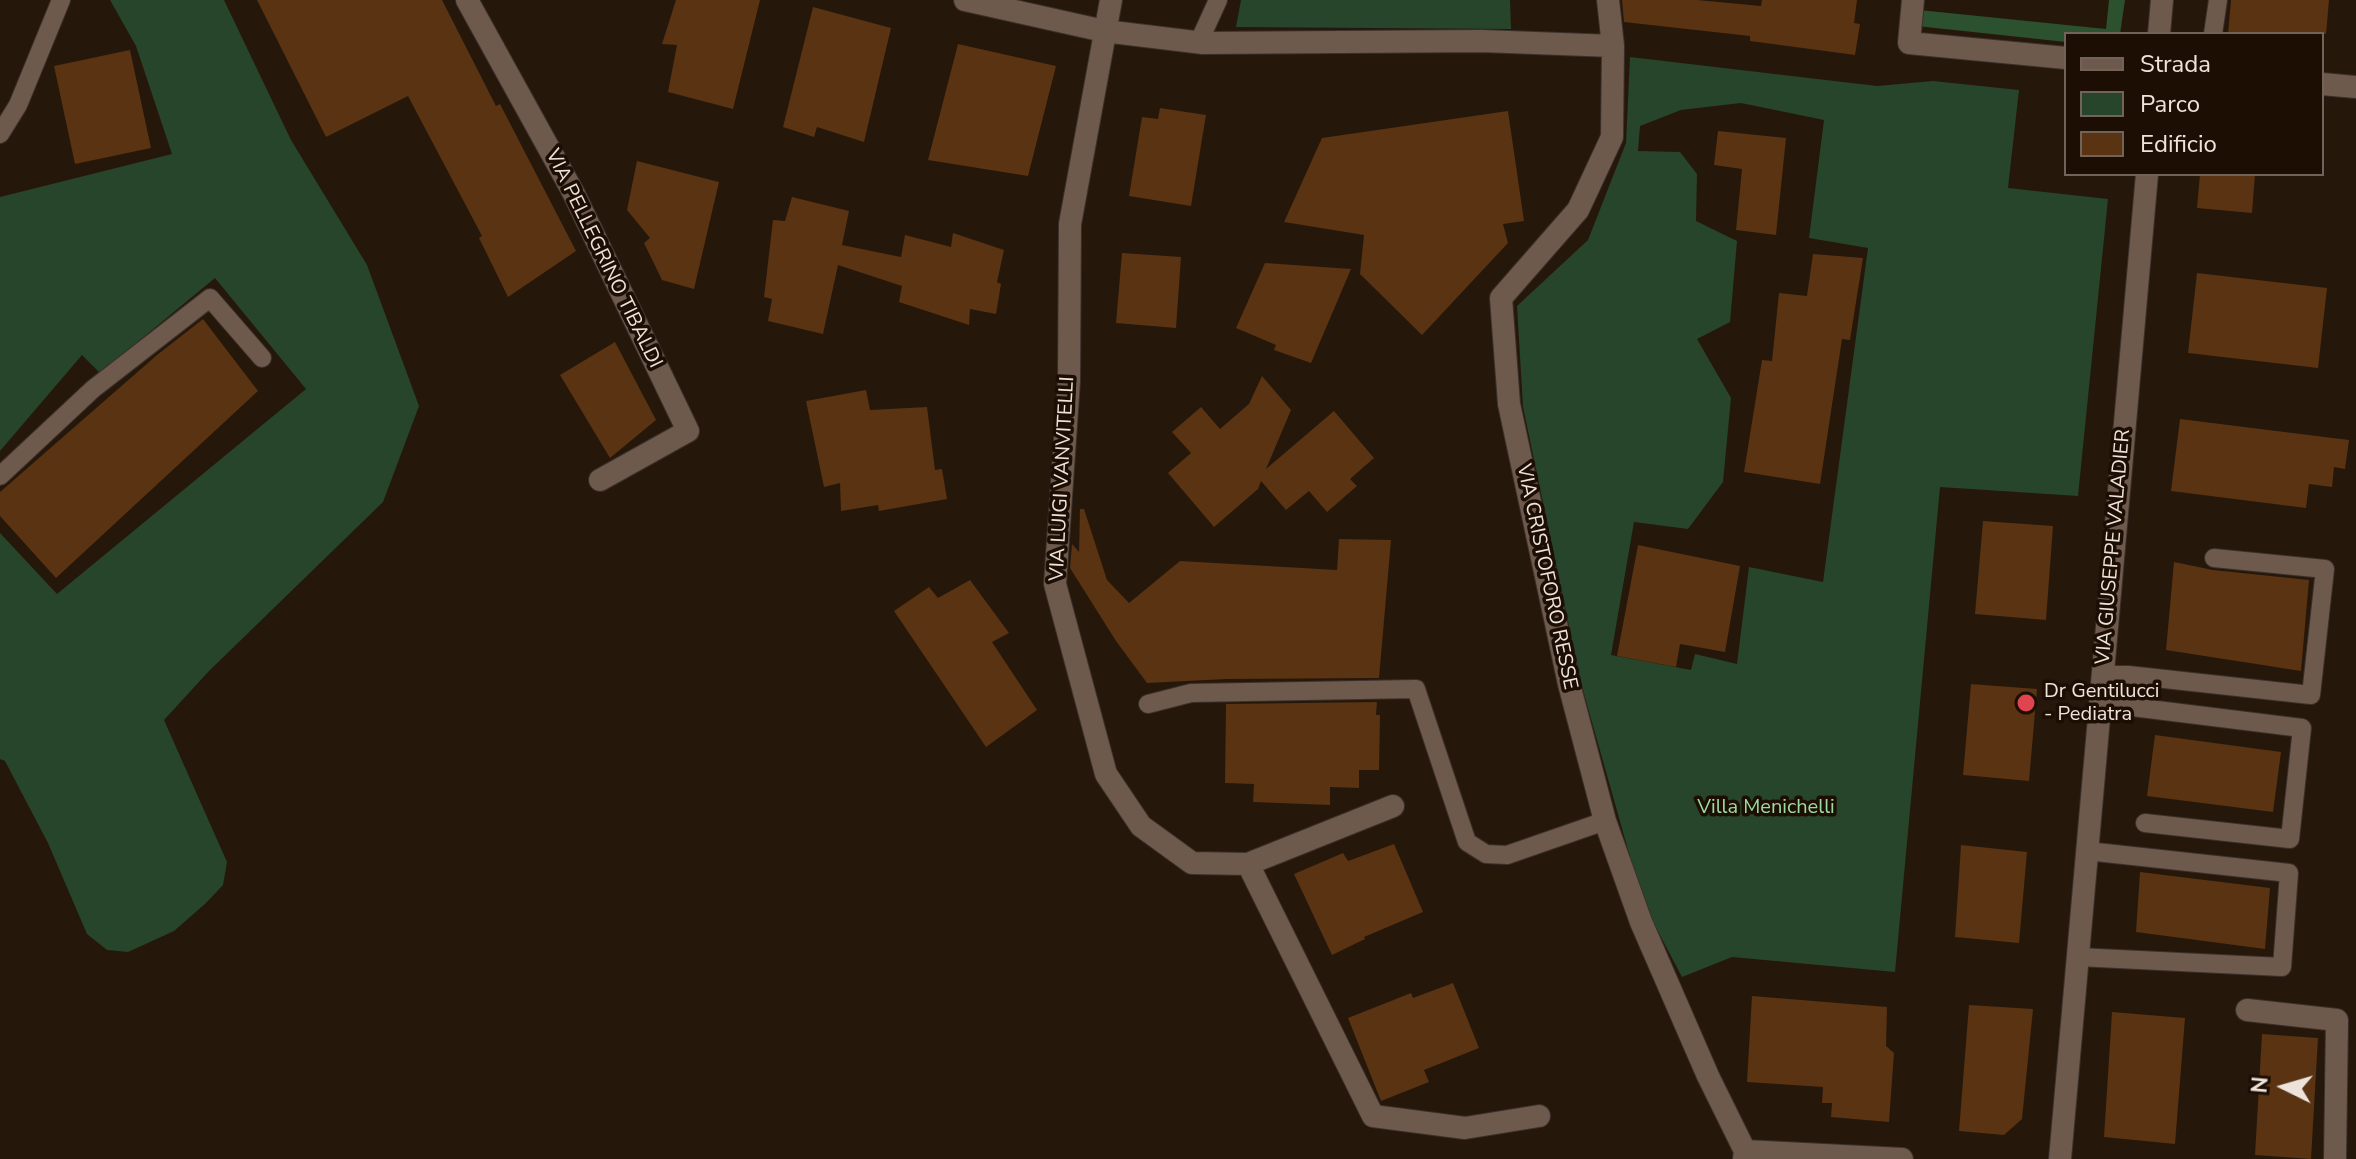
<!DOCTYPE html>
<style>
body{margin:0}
#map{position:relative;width:2356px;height:1159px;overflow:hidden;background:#26170b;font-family:"Nunito Sans",sans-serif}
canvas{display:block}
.legend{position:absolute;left:2064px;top:32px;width:260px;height:144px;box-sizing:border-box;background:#1d0e04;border:2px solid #71635a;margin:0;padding:10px 14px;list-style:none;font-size:24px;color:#eee3db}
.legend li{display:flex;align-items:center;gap:16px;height:40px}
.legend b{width:40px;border:2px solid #71635a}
.north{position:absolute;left:2244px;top:1047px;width:80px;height:80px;-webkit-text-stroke:6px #1d0e04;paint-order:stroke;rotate:275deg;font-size:22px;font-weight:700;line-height:32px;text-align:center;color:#eee3db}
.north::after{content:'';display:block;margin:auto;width:28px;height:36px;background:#eee3db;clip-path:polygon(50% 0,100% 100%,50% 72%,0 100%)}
</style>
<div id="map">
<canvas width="2356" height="1159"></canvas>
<ul class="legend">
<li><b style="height:10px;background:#6d5a4d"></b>Strada</li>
<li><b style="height:22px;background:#26452a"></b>Parco</li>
<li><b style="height:22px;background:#593312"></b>Edificio</li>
</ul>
<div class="north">N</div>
</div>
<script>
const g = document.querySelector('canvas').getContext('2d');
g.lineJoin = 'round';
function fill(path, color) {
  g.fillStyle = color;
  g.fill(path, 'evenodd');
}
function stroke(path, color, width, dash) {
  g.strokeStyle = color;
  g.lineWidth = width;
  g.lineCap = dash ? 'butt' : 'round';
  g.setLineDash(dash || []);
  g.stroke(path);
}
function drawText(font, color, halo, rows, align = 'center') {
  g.font = font + ' "Nunito Sans",sans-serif';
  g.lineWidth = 7;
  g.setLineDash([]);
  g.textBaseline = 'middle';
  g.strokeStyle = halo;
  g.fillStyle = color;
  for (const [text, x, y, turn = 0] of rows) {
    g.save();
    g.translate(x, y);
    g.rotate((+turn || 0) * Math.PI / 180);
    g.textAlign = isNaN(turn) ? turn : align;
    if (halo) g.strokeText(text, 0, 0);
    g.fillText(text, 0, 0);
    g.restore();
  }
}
const green = new Path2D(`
 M110 0H224L291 140 367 265 419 406 383 502 209 671 164 720 227 862 223 885 206 903 174 931 128 952 107 950 87 934 48 843 5 761 0 759V533L57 594 306 389 215 278 100 373 82 355 0 451V197L172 154 136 46Z
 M1241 0H1510L1511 29 1236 27Z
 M1630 57 1877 86 1933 81 2019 90 2008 188 2108 199 2078 496 1940 487 1895 972 1732 957 1682 977 1643 903 1581 683 1523 407 1517 306 1588 240 1626 143ZM1741 103 1824 120 1809 238 1868 248 1823 582 1749 567 1737 664 1695 654 1691 670 1611 655 1634 522 1688 529 1723 482 1731 398 1697 339 1730 322 1737 241 1696 221 1697 174 1680 152 1638 151 1640 126 1681 110Z`);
const forest = new Path2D(`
 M2109 0H2125L2120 34H2066V42L1917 26 1919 10 2106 29Z`);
const building = new Path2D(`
 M257 0H442L496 106 500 104 576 251 508 297 479 238 482 236 408 96 326 137Z
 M676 0H760L733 109 668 92 677 45 662 44Z
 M1622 0H1697L1761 6 1762 0H1857L1854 23 1860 24 1855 55 1750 41V36L1624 22Z
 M2231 0H2329L2326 34H2228Z
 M813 7 891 28 864 142 817 127 814 137 783 127Z
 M958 44 1056 66 1028 176 928 160Z
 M130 50 151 148 75 164 54 66Z
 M1160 108 1206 115 1191 206 1129 196 1142 117 1158 119Z
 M1508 111 1524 221 1503 224 1508 243 1422 335 1360 274 1364 235 1284 222 1322 138Z
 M1718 131 1786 138 1776 235 1736 230 1742 169 1714 165Z
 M637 161 719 182 694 289 662 280 644 243 650 238 627 210Z
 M2200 174H2255L2252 213 2197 208Z
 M792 197 849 211 842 245 901 257 905 235 951 247 953 233 1004 250 997 282 1001 284 996 314 970 309 969 325 899 302 902 286 838 265 823 334 768 321 772 299 764 297 773 220 785 221Z
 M1122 253 1181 257 1176 328 1116 323Z
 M1813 254 1863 258 1850 340 1842 339 1820 484 1744 472 1762 360 1772 361 1779 293 1807 296Z
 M1265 263 1351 269 1311 363 1274 350 1276 345 1236 328Z
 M2197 273 2327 288 2318 368 2188 353Z
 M203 319 258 391 56 578 0 516V492L157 355Z
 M615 342 656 420 610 458 560 375Z
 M1262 376 1291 410 1266 469 1334 411 1374 458 1350 479 1357 486 1327 512 1309 491 1286 510 1261 481 1258 489 1214 527 1168 473 1191 453 1172 432 1201 407 1220 429 1249 404Z
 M866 390 870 410 927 407 935 470 942 469 947 499 879 511 878 505 841 511 840 483 824 487 806 401Z
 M2180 419 2349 440 2345 469 2334 467 2332 487 2309 484 2306 508 2171 491Z
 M1080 509H1084L1107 580 1129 603 1180 561 1337 570 1339 539 1391 540 1379 678 1227 679 1147 683 1116 641 1070 568 1072 544 1079 552Z
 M1983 521 2053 526 2046 620 1975 614Z
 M1638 545 1740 566 1725 652 1680 644 1676 667 1617 656Z
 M2174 562 2213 570 2309 580 2301 671 2166 650Z
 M970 580 1009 633 992 642 1037 710 986 747 894 611 929 587 938 598Z
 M1971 684 2037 689 2029 781 1963 775Z
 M1377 702 1376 715H1380L1379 770H1359V788L1330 787V805L1253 802 1254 784 1225 783 1226 704Z
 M2155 735 2281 752 2273 812 2147 796Z
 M1394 844 1423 912 1364 937 1365 939 1332 955 1294 874 1343 853 1348 861Z
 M1961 845 2027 852 2019 943 1955 937Z
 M2140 872 2270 888 2265 949 2136 932Z
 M1453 983 1479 1048 1424 1070 1429 1082 1381 1101 1348 1018 1411 993 1413 998Z
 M1752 996 1887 1007 1886 1046 1894 1053 1889 1122 1831 1117 1832 1103H1822L1823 1087 1747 1082Z
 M1969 1005 2033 1009 2022 1119 2004 1135 1959 1131Z
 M2112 1012 2185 1018 2175 1144 2104 1137Z
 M2262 1034 2318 1038 2311 1159 2255 1155Z`);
const service = new Path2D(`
 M2213 34 2218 0
 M1203 43V33L1218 0
 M0 134 18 105 61 0
 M0 476 93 389 210 298 262 358
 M2103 675H2128L2311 695 2325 569 2214 558
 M2100 703 2302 728 2290 839 2145 823
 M1148 704 1191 693 1416 689 1467 842 1486 854 1507 855 1605 821
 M2078 957 2282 967 2289 873 2087 851`);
const minor = new Path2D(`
 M467 0 573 192 688 431 600 480
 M965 0 1104 31 1203 43 1482 41 1613 46
 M1111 0 1070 224 1069 381 1055 584 1106 774 1141 826 1192 863 1248 864 1393 806
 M1608 0 1613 46 1612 137 1578 210 1501 298 1509 404 1569 684 1605 821 1641 922 1708 1076 1745 1151 1744 1159
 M1913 0 1909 43 2066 58
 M2159 34 2162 0
 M2322 84 2356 87
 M1248 864 1373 1116 1465 1128 1539 1116
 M2247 1010 2337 1020 2335 1159
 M1745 1151 1902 1159
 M2060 1159 2147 174`);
const markers = [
 [2026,703,10,"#e0444e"]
];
const streetNames = [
 ["VIA PELLEGRINO TIBALDI",603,259,64],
 ["VIA LUIGI VANVITELLI",1063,479,-87],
 ["VIA GIUSEPPE VALADIER",2114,547,-85],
 ["VIA CRISTOFORO RESSE",1546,577,78]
];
const poiNames = [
 ["Dr Gentilucci",2044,692],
 ["- Pediatra",2044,715]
];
const parkNames = [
 ["Villa Menichelli",1766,808]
];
fill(green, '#26452a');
fill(forest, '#2b512f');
fill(building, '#593312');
stroke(service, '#3c302c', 20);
stroke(minor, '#3c302c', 24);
stroke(service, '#6d5a4d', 18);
stroke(minor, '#6d5a4d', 22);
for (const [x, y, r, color] of markers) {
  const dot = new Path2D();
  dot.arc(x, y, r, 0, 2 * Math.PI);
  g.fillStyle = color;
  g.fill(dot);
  stroke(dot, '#1d0e04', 3);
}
drawText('20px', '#eee3db', '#1d0e04', streetNames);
drawText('20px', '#eee3db', '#1d0e04', poiNames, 'left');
drawText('20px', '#9cdba2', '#1d0e04', parkNames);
</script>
